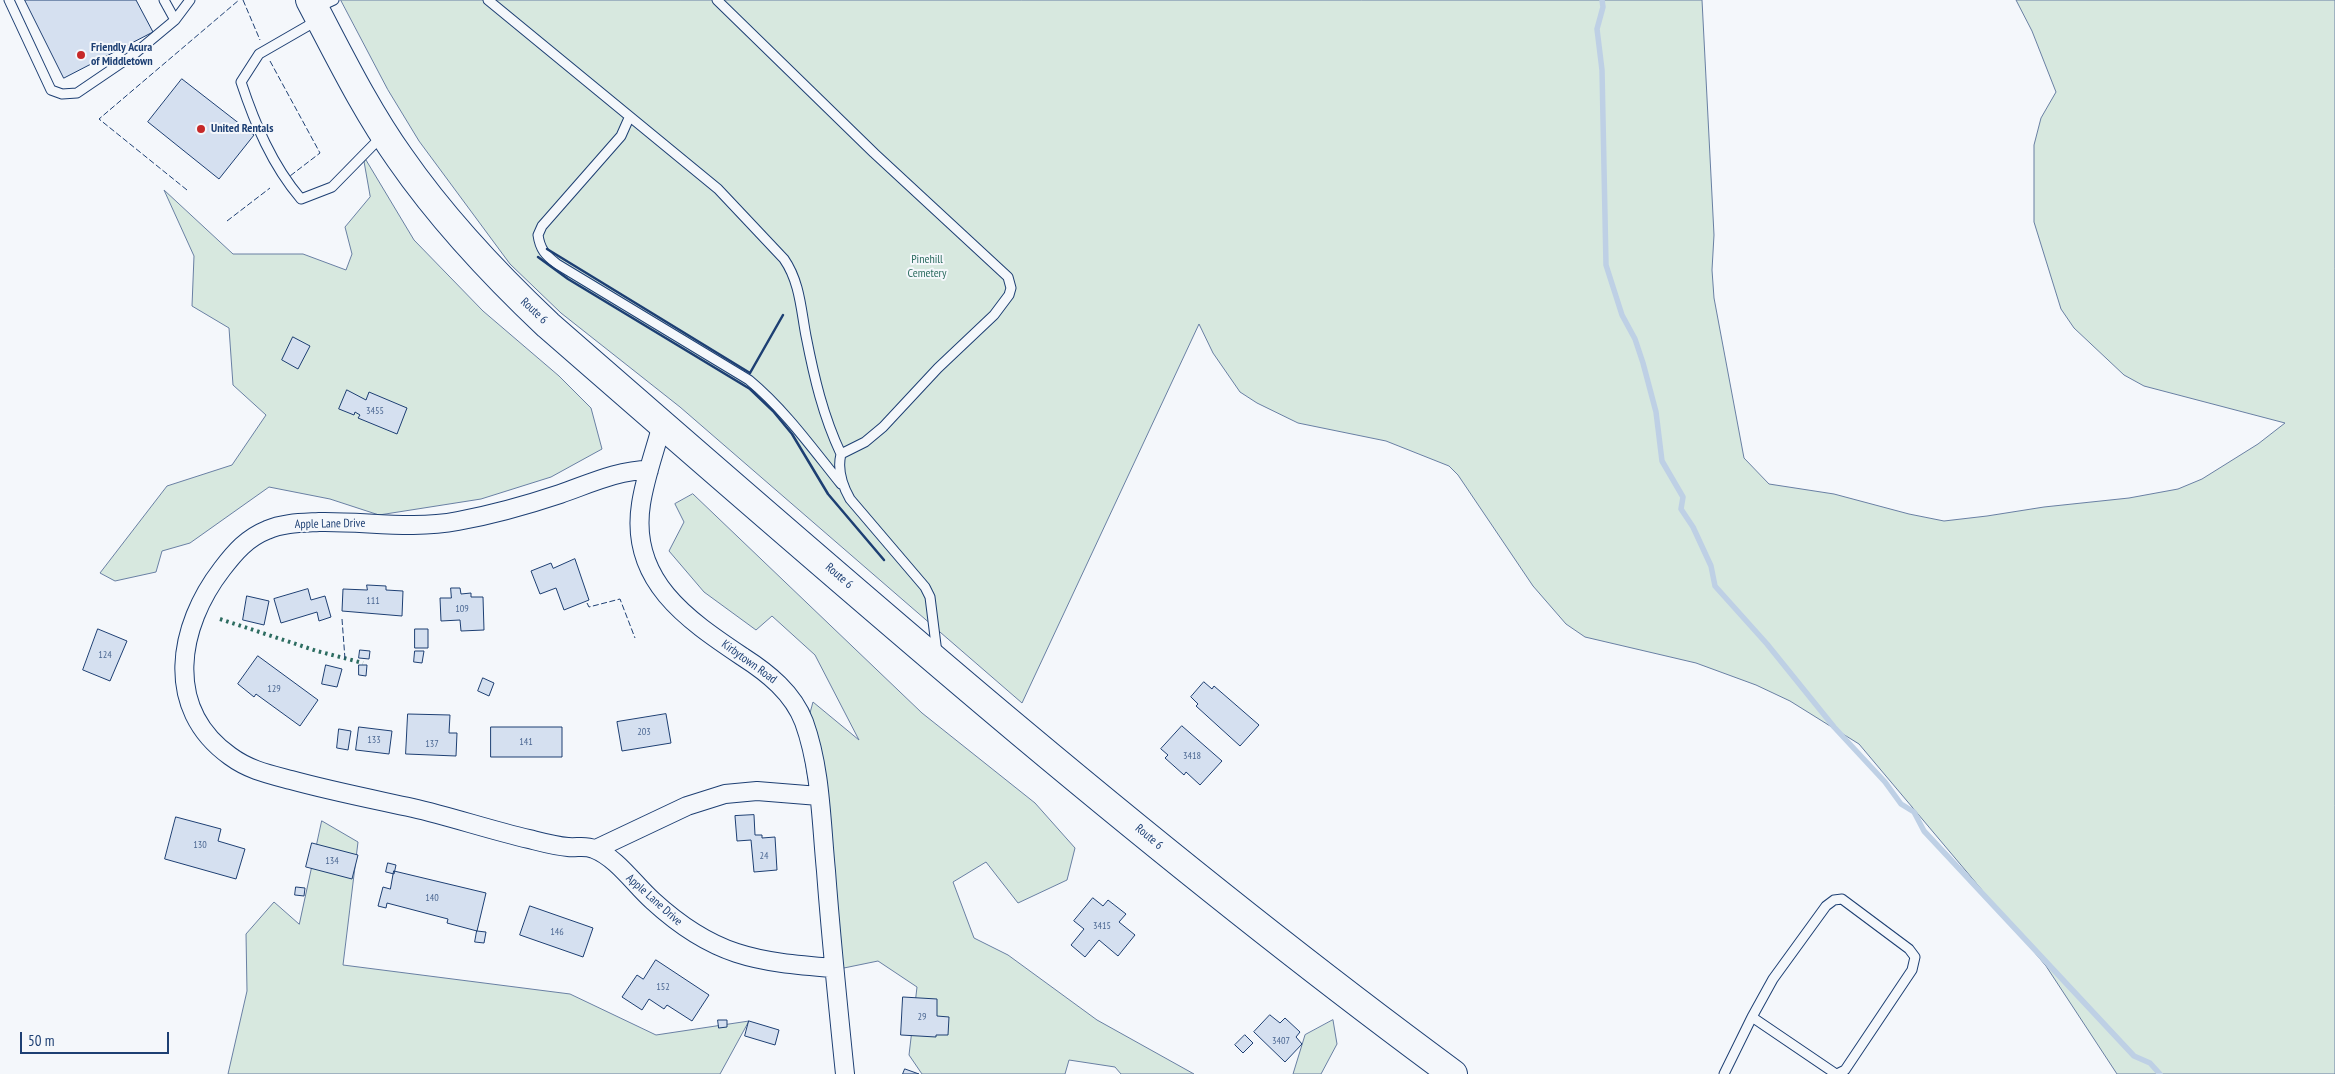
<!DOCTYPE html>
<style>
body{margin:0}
#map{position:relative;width:2335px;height:1074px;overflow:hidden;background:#f4f7fb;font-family:"PT Sans Narrow",sans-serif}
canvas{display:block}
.scale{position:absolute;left:20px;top:1032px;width:149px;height:22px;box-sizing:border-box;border:2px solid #1d3f73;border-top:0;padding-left:6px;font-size:15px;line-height:18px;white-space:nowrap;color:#1d3f73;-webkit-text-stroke:4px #f4f7fb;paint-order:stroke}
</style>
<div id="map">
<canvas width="2335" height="1074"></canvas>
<div class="scale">50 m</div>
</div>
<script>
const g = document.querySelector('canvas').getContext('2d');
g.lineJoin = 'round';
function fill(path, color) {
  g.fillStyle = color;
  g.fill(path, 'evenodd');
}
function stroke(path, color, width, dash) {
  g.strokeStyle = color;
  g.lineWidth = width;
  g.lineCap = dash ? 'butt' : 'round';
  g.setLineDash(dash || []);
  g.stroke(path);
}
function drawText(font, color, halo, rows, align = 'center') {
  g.font = font + ' "PT Sans Narrow",sans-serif';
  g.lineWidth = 4;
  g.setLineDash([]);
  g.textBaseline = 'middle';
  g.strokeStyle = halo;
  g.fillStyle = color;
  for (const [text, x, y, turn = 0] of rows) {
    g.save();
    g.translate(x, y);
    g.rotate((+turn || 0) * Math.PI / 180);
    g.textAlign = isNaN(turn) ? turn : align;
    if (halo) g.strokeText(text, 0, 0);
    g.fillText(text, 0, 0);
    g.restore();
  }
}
const green = new Path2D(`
 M341 0H1702L1714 235 1712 270 1714 298 1744 458 1769 484 1834 494 1909 514 1944 521 1987 516 2044 507 2129 498 2178 489 2202 479 2258 444 2285 423 2144 386 2124 375 2074 328 2061 309 2034 222V145L2041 118 2056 92 2032 31 2016 0H2335V1074H2117L2046 966 1859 744 1790 701 1756 685 1696 663 1585 637 1566 624 1533 586 1458 475 1449 466 1386 441 1298 423 1257 403 1240 392 1213 353 1199 324 1022 703 680 407 561 313 510 264 419 141 388 90Z
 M363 155 414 240 483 311 559 376 591 408 602 449 551 477 481 499 379 515 330 499 269 487 190 543 162 551 156 572 115 581 100 573 167 486 232 465 266 415 233 385 229 328 192 306 194 256 164 190 233 254H303L346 270 352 254 345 227 370 197Z
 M693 494 922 713 1035 803 1075 848 1067 880 1018 903 986 862 953 882 974 938 1008 955 1097 1020 1194 1074H1121L1115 1067 1069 1060 1065 1074H922L909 1055 917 987 878 961 839 969 830 816 809 784 802 742 813 702 859 740 815 655 772 616 756 630 704 592 669 551 684 522 675 504Z
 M322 821 358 842 343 965 570 994 656 1035 749 1021 720 1074H228L247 991 246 934 274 902 299 924Z
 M1333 1020 1337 1044 1321 1074H1293L1305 1035Z`);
const stream = new Path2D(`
 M1602 0 1603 7 1597 29 1602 70 1606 265 1622 315 1635 339 1643 363 1656 412 1662 461 1683 497 1681 509 1693 527 1711 566 1715 586 1767 644 1834 727 1885 782 1901 804 1914 812 1924 831 2134 1056 2150 1063 2160 1074`);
const building = new Path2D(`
 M25 0H136L153 32 64 78Z
 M182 79 254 135 219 179 148 122Z
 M293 337 310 346 298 369 282 360Z
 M347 390 366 400 369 392 407 408 397 434 358 418 360 415 355 412 354 415 339 409Z
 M575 559 589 600 564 610 556 588 540 594 531 571 551 563 553 568Z
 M367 585 386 586V590L403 591 402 616 342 611 343 589 367 590Z
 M451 588H460L461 594 471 593V597H483L484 630 461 631 460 620 441 621 440 598H451Z
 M308 589 311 600 325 596 331 617 319 621 317 612 281 623 274 599Z
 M247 596 269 601 264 625 243 620Z
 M98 629 127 641 110 681 83 670Z
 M415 629H428V648H415Z
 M360 650 370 651 369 659 359 658Z
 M415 651H424L422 663 414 662Z
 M258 656 318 700 300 726 256 694 254 697 238 684Z
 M326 665 342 669 337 687 322 684Z
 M359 665H367L366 676 359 675Z
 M483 678 494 683 489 696 478 691Z
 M1204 682 1212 689 1214 686 1259 725 1240 746 1196 706 1198 704 1191 697Z
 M408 714 450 715 449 733H457L456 756 406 754Z
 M666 714 671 743 622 751 617 722Z
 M1182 726 1222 761 1200 785 1186 772 1184 775 1165 758 1168 755 1161 749Z
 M359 727 392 731 389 754 356 750Z
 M491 727H562V757H491Z
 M339 729 351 731 348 750 337 748Z
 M754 815 755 835H762V838L775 837 777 870 754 872 751 840 737 841 735 816Z
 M176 817 221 829 218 841 245 849 236 879 165 859Z
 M312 843 358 855 352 879 306 867Z
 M388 863 396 865 394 874 386 872Z
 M394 871 486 893 477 931 447 923 448 919 387 903 386 908 378 906 383 887 390 889Z
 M296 887 305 888 304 896 295 895Z
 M1093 898 1103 906 1108 900 1126 914 1119 922 1135 935 1118 956 1099 940 1085 957 1071 945 1084 929 1074 921Z
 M530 906 593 928 583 957 520 935Z
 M477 931 486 932 484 943 475 942Z
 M656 960 709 995 692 1021 667 1005 664 1009 649 999 642 1010 622 997 637 975 643 979Z
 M903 997 937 999V1016L949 1017 948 1035H936V1037L901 1035Z
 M1270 1015 1280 1023 1285 1018 1300 1032 1296 1037 1302 1044 1285 1062 1254 1032Z
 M718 1020H727V1027L719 1028Z
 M749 1021 779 1030 775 1045 745 1036Z
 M1245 1035 1253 1043 1243 1053 1235 1045Z
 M905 1069 919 1074H903Z`);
const service = new Path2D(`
 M9 0 51 90 62 94 77 93 133 55 175 20 190 0
 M164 0 175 20
 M488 0 718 189 784 259C800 282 801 310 806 336 814 377 823 416 841 454
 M717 0 874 153 1008 277 1011 288 1009 295 994 315 938 368 883 427 865 442 841 454C837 470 842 485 850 499L925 587 930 597 937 653
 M317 8 334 0
 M318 20 259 54 241 82C255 124 272 165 301 199L332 187 381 137
 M629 118 621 136 542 226 538 235C540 249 545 255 557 264L749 380C785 410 812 448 841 484
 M1752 1017 1836 1074
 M1724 1074 1752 1017 1773 979 1826 906 1834 900 1842 899 1909 949 1915 957 1912 970 1845 1070 1837 1074`);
const minor = new Path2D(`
 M662 424C655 451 645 477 641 504 629 581 688 620 743 657 768 673 793 693 804 722 821 769 821 821 826 871 831 939 838 1006 845 1074
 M649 470C618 470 589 484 560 494 527 505 491 515 458 521 412 530 365 521 319 522 301 523 283 523 267 530 247 538 235 552 222 569 178 626 163 708 230 756 249 770 268 774 291 780 331 791 372 799 413 808 452 817 490 830 529 839 541 842 555 846 568 847 577 848 585 845 594 849 617 858 634 884 653 901 713 956 755 962 834 968
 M596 849 687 806 725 794 757 791 819 796`);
const primary = new Path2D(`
 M310 0C338 53 365 109 400 158 443 220 494 274 548 325 843 582 1138 842 1453 1074`);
const hedge = new Path2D(`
 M220 619 317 651 363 663`);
const fence = new Path2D(`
 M243 0 260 40
 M270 61 320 153 290 176
 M187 190 99 119 239 0
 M227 221 270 188
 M587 603 589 607 620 599 635 638
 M342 619 345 659`);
const wall = new Path2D(`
 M547 249 750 373 783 315
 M538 257 568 279 750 389 773 411 792 434 828 494 884 560`);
const markers = [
 [81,55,5,"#c62828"],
 [201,129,5,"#c62828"]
];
const numberNames = [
 ["3455",375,411],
 ["111",373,601],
 ["109",462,609],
 ["124",105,655],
 ["129",274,689],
 ["203",644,732],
 ["133",374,740],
 ["141",526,742],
 ["137",432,744],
 ["3418",1192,756],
 ["130",200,845],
 ["24",764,856],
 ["134",332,861],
 ["140",432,898],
 ["3415",1102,926],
 ["146",557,932],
 ["152",663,987],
 ["29",922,1017],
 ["3407",1281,1041]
];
const poiNames = [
 ["Friendly Acura",91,48],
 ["of Middletown",91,62],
 ["United Rentals",211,129]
];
const parkNames = [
 ["Pinehill",927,260],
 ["Cemetery",927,274]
];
const streetNames = [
 ["Route 6",534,311,43],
 ["Apple Lane Drive",330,524,-1],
 ["Route 6",839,576,41],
 ["Kirbytown Road",749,662,36],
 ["Route 6",1149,837,40],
 ["Apple Lane Drive",654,900,42]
];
fill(green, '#d7e8df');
stroke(green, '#687fa3', 1);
stroke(stream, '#bed0e5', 5.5);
fill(building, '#d5e0f0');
stroke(building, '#1d3f73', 1);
stroke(service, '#1d3f73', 11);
stroke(minor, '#1d3f73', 20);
stroke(primary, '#1d3f73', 30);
stroke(service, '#f4f7fb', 9);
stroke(minor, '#f4f7fb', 18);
stroke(primary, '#f4f7fb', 28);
stroke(hedge, '#2c6c60', 4, [2.5, 4]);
stroke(fence, '#1d3f73', 1, [6, 2.5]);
stroke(wall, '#1d3f73', 2.5);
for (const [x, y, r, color] of markers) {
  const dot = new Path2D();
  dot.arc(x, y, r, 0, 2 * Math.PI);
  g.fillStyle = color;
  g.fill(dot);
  stroke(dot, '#f4f7fb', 2);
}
drawText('10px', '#4b6792', null, numberNames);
drawText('bold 12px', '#1d3f73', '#f4f7fb', poiNames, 'left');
drawText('12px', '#2c6c60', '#f4f7fb', parkNames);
drawText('12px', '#1d3f73', '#f4f7fb', streetNames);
</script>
